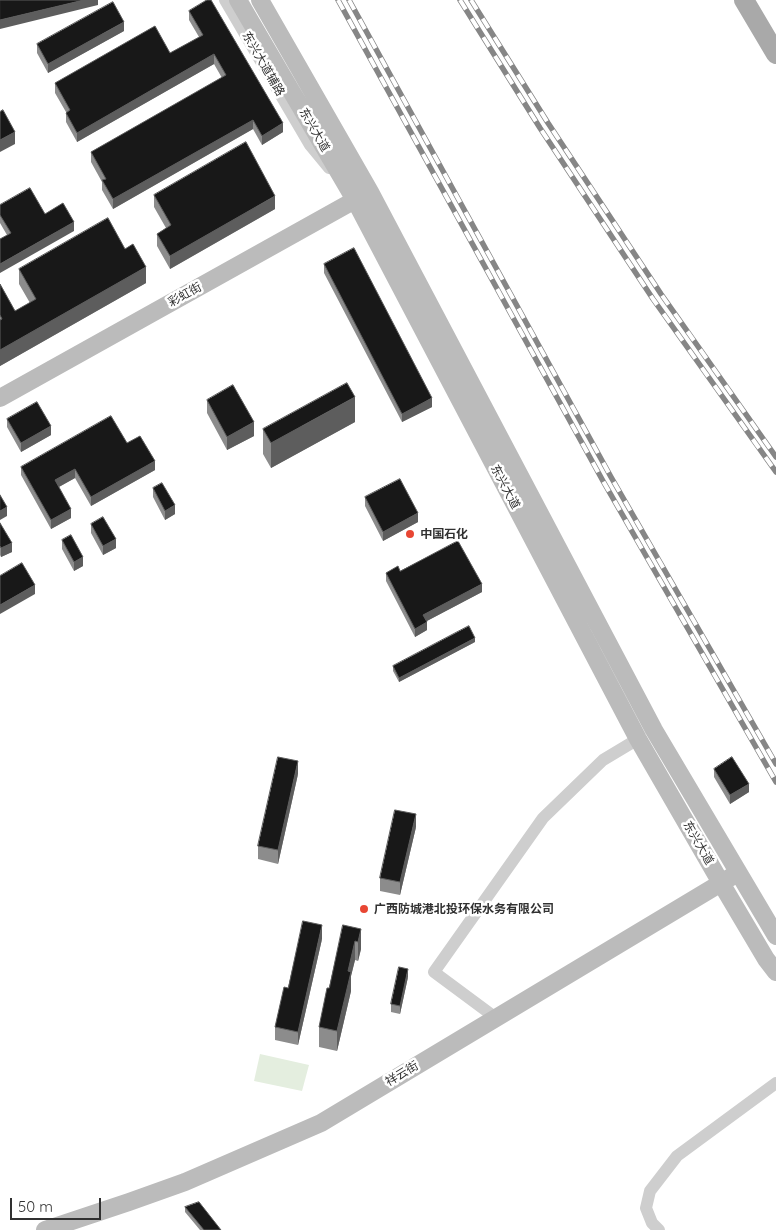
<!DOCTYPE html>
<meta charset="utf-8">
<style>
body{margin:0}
#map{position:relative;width:776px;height:1230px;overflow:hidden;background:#fff;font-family:Quicksand,sans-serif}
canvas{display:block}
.scale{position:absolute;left:10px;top:1198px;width:91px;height:22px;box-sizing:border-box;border:2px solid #313131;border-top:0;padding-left:6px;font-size:15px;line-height:18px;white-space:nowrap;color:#313131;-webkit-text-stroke:4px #fff;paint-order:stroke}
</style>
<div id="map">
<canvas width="776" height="1230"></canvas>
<div class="scale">50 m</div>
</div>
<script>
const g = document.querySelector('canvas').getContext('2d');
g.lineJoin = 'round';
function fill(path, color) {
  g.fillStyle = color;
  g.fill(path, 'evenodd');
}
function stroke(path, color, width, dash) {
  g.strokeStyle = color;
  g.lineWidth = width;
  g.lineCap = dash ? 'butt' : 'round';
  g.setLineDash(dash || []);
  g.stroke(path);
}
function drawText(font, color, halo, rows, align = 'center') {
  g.font = font + ' Quicksand,"Noto Sans SC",sans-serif';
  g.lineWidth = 5;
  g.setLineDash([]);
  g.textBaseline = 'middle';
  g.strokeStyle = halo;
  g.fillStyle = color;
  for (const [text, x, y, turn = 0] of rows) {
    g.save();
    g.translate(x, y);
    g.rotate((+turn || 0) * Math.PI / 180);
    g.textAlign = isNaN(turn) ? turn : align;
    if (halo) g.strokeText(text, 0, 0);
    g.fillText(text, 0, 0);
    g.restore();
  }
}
const green = new Path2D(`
 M260 1054 309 1065 302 1091 254 1081Z`);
const street = new Path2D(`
 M225 0 310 145 329 168
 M496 1018 434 972 543 818 603 760 638 739
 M659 1230 652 1223 646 1208 650 1191 677 1156 776 1083`);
const secondary = new Path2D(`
 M238 0 355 200 638 739 721 883 766 959 776 972
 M260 0 370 192 654 730 776 936
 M0 398 364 195
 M45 1230 129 1202 185 1182 321 1123 731 877`);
const primary = new Path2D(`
 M744 0 776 54`);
const rail = new Path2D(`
 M338 0 603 481 776 782
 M349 0 611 477 776 764
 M460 0 540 128 653 299 776 472
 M471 0 548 123 661 294 776 457`);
const wall = new Path2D(`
 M189 11 283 132 262 145 253 129 113 209 102 190V182L91 162V152L222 78 214 64 77 142 66 122V112L55 93V83L170 53 199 37 189 20Z
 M124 31 48 73 37 53V44Z
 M154 195 275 209 170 269 157 246V234L166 228 154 207Z
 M0 205 45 214 74 231 7 235 0 223Z
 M125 249 146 283 0 366V284L15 311 30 303 19 284V269Z
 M324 264 432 407 402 422 324 273Z
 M207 400 254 436 227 450 207 413Z
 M7 419 51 435 21 452 7 427Z
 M355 422 271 468 263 454V429Z
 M127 443 155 470 91 506 75 478 59 487 71 518 51 529 21 475V467Z
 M153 488 175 514 165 520 153 497Z
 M365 497 418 522 383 541 365 506Z
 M0 523 12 552 1 557 0 555Z
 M91 524 116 548 103 555 91 533Z
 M62 540 83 566 74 571 62 549Z
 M400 571 482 592 427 621V630L415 637 386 581V573Z
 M475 642 399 682 393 671V666Z
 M714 769 749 792 730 804 714 777Z
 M298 774 278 864 258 859V846Z
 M416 827 400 895 380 891V878Z
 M361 929V949L358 961 355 960 351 976V991L337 1051 319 1047V1027L329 988Z
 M322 939 298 1045 275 1040V1027Z
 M408 977 400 1014 391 1012V1004Z
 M185 1207 221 1230H200L185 1212Z`);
const shadedWall = new Path2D(`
 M84 0H98V5L0 29V20Z
 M124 22V31L48 73V64Z
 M214 54V64L77 142V133Z
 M253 120V129L113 209V199Z
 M283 123V132L262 145V136Z
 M15 132V144L0 152V140Z
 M275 196V209L170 269V256Z
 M74 222V231L0 273V264Z
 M146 267V283L0 366V350Z
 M355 397V422L271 468V443Z
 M432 398V407L402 422V414Z
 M254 422V436L227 450V437Z
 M51 426V435L21 452V443Z
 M155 461V470L91 506V497Z
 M75 469V478L55 489V480Z
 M175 505V514L165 520V511Z
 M7 507V516L0 520V511Z
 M71 509V518L51 529V520Z
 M418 513V522L383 541V532Z
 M116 539V548L103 555V546Z
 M12 543V552L1 557V548Z
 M83 557V566L74 571V562Z
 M482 584V592L423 623V615Z
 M35 585V594L0 614V605Z
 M427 622V630L415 637V629Z
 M475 638V642L399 682V678Z
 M298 761V774L278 864V850Z
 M749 784V792L730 804V795Z
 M416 814V827L400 895V882Z
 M322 925V939L298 1045V1032Z
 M361 929V949L358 961V942Z
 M355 941V960L351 976V991L337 1051V1031L348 971Z
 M408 969V977L400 1014V1006Z`);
const building = new Path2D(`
 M0 0H84L0 20Z
 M207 0H211L283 123 262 136 253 120 113 199 102 180 106 179 91 152 226 75 214 54 77 133 66 113 70 110 55 83 155 26 170 53 203 35 189 11Z
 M113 2 124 22 48 64 37 44Z
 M3 110 15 132 0 140V112Z
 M246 142 275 196 170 256 157 234 171 225 154 195Z
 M30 188 45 214 63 203 74 222 0 264V239L11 233 0 215V205Z
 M108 218 125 249 133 244 146 267 0 350V320L2 319 0 315V284L15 311 36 299 19 269Z
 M354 248 432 398 402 414 324 264Z
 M347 383 355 397 271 443 263 429Z
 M233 385 254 422 227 437 207 400Z
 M37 402 51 426 21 443 7 419Z
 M111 416 127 443 140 436 155 461 91 497 75 469 55 480 71 509 51 520 21 467Z
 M400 479 418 513 383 532 365 497Z
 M162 483 175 505 165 511 153 488Z
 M0 495 7 507 0 511Z
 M103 517 116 539 103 546 91 524Z
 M0 523 12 543 1 548 0 546Z
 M71 535 83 557 74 562 62 540Z
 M458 541 482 584 423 615 427 622 415 629 386 573 398 566 400 571Z
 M22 563 35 585 0 605V576Z
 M469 626 475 638 399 678 393 666Z
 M278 757 298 761 278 850 258 846Z
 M732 757 749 784 730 795 714 769Z
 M395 810 416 814 400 882 380 878Z
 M303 921 322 925 298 1032 275 1027 284 987 288 988Z
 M343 925 361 929 358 942 355 941 348 971 351 972 337 1031 319 1027 327 988H329Z
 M399 967 408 969 400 1006 391 1004Z
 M199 1202 221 1230H204L185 1207Z`);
const markers = [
 [410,534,5,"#e84633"],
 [364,909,5,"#e84633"]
];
const streetNames = [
 ["东兴大道辅路",263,64,60],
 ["东兴大道",314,130,60],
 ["彩虹街",185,295,-29],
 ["东兴大道",505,487,62],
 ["东兴大道",698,843,60],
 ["祥云街",402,1074,-31]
];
const poiNames = [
 ["中国石化",420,534],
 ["广西防城港北投环保水务有限公司",374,909]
];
fill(green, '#e4eedf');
stroke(street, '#cecece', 12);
stroke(secondary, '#bbb', 18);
stroke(primary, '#a9a9a9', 20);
stroke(rail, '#868686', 5.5);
stroke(rail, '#fff', 4, [11]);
fill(wall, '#8c8c8c');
fill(shadedWall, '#5d5d5d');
fill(building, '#181818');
stroke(building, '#5d5d5d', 1);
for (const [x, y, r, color] of markers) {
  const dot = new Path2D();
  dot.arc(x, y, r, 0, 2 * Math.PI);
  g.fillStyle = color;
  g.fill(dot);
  stroke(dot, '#fff', 2);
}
drawText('12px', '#313131', '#fff', streetNames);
drawText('bold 12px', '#313131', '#fff', poiNames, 'left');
</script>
